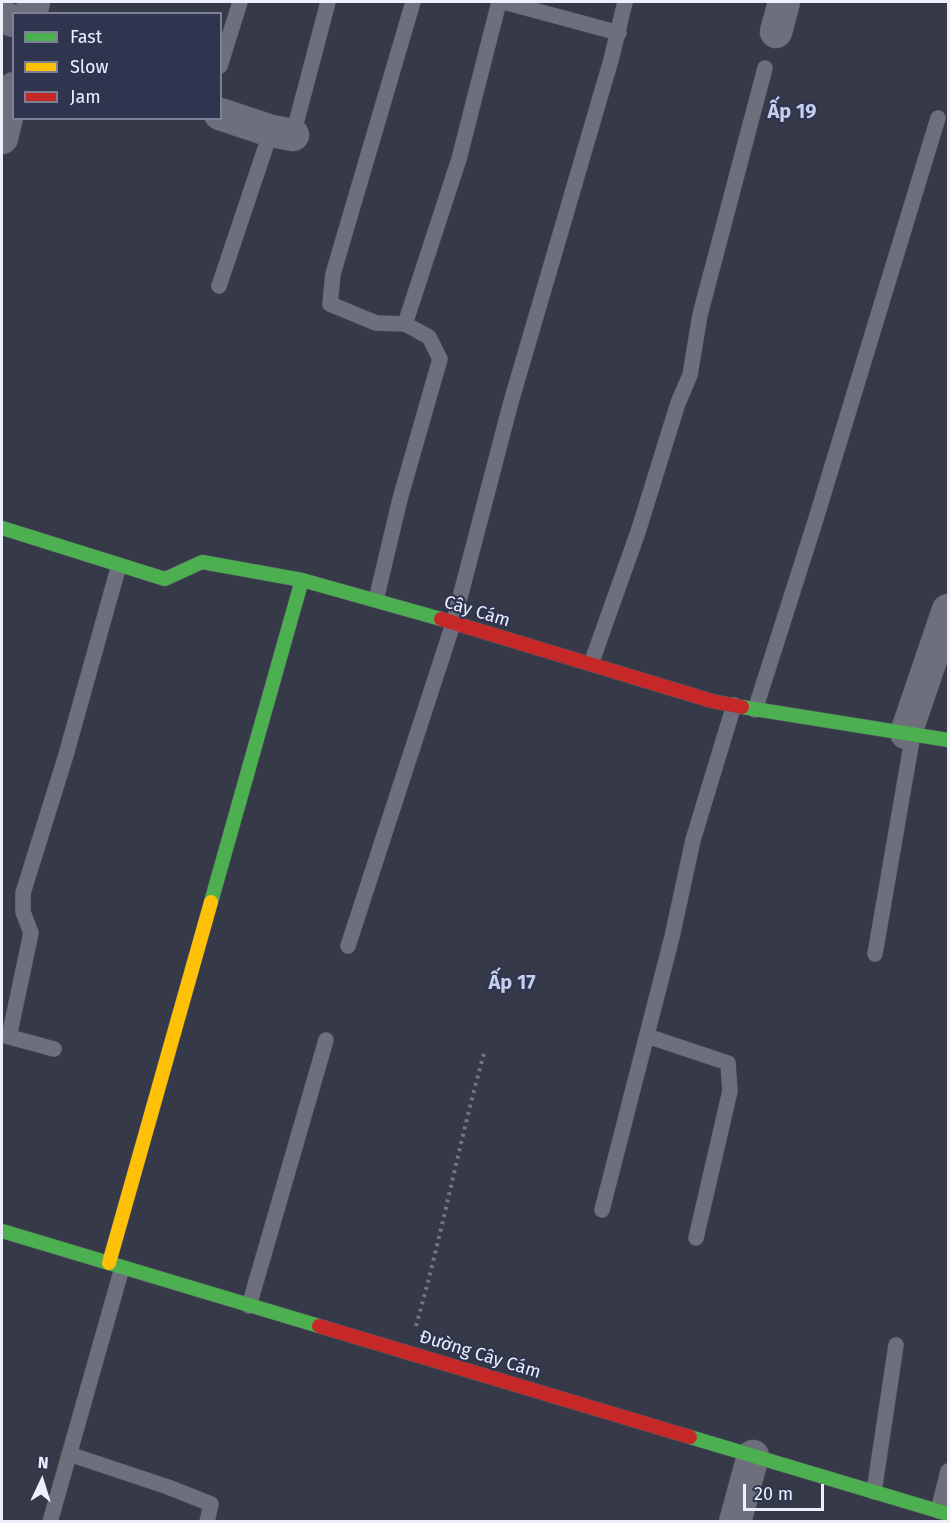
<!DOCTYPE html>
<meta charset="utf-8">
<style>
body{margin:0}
#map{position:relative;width:950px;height:1523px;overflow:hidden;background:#363a48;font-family:"Fira Sans",sans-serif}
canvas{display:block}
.frame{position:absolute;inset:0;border:3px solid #ecf0fe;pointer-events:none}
.legend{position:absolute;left:12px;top:12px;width:210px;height:108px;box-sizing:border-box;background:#2f354f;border:2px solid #7b8095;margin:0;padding:8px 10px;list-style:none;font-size:18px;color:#ecf0fe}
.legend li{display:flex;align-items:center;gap:12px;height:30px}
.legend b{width:30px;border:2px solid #7b8095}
.north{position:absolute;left:12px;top:1451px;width:60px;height:60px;-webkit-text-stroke:4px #2f354f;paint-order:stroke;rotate:4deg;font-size:16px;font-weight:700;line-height:24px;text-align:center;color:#ecf0fe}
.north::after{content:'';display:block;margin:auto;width:21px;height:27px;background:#ecf0fe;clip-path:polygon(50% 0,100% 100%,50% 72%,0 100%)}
.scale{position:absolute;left:743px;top:1484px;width:81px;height:27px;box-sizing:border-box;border:3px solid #ecf0fe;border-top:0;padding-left:8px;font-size:18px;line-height:21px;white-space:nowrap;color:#ecf0fe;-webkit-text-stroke:4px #2f354f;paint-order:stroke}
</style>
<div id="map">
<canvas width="950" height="1523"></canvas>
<div class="frame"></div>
<ul class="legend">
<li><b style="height:8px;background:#4caf50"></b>Fast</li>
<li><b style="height:8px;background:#ffc107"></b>Slow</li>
<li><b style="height:8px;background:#c62828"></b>Jam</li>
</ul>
<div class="north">N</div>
<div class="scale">20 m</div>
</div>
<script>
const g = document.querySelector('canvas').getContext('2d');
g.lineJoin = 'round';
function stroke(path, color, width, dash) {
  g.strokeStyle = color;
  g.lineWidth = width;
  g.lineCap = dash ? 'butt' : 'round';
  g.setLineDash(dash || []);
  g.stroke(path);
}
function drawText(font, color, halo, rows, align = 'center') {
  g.font = font + ' "Fira Sans",sans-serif';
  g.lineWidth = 4.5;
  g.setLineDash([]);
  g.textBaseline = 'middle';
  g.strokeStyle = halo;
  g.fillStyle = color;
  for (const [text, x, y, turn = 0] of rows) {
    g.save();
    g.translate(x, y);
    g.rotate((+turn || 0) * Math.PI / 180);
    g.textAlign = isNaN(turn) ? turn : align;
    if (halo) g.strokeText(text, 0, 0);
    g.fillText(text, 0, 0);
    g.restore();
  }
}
const path = new Path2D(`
 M416 1326C442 1235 459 1142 485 1050`);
const lane = new Path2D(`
 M504 2 619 33
 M220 66 240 2
 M293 135 328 2
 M219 286 271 131
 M405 324 376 323 330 304 333 274 413 2
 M376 600 400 499 440 359 429 337 405 324 459 159 499 2
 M591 664 638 532 678 403 690 375 700 315 765 68
 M755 710 815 522 938 118
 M348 946 453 624 511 402 611 60 625 2
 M875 954 913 734
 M2 1035 54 1049
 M647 1036 728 1063 730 1091 696 1238
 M9 1037 31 933 23 912V893L66 755 119 565
 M602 1210 672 937 693 840 734 705
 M249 1306 326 1040
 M69 1454 168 1487 211 1504 207 1522
 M874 1492 896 1345
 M938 1511 948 1471
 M50 1522 122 1268`);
const street = new Path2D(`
 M31 14 34 2
 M2 17 14 21
 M776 32 784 2
 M220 114 271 131 293 135
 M2 138 14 88
 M906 733 948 610
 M735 1522 753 1456`);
const fast = new Path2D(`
 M2 528 165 579 202 562 302 580 441 619
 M742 707 948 740
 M211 902 302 580
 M2 1231 319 1326
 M690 1437 948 1514`);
const slow = new Path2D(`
 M109 1263 211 902`);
const jam = new Path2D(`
 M441 619 712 701 742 707
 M319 1326 690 1437`);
const streetNames = [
 ["Cây Cám",477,612,17],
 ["Đường Cây Cám",480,1355,17]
];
const neighbourhoodNames = [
 ["Ấp 19",792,112],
 ["Ấp 17",512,983]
];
stroke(lane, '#555864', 16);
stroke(street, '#555864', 33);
stroke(fast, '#555864', 15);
stroke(slow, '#555864', 15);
stroke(jam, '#555864', 15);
stroke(path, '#73767f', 4, [3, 4.5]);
stroke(lane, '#6d707c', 15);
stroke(street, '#6d707c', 32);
stroke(fast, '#4caf50', 14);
stroke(slow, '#ffc107', 14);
stroke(jam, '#c62828', 14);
drawText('18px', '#ecf0fe', '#2f354f', streetNames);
drawText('bold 20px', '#c5ceef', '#2f354f', neighbourhoodNames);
</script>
